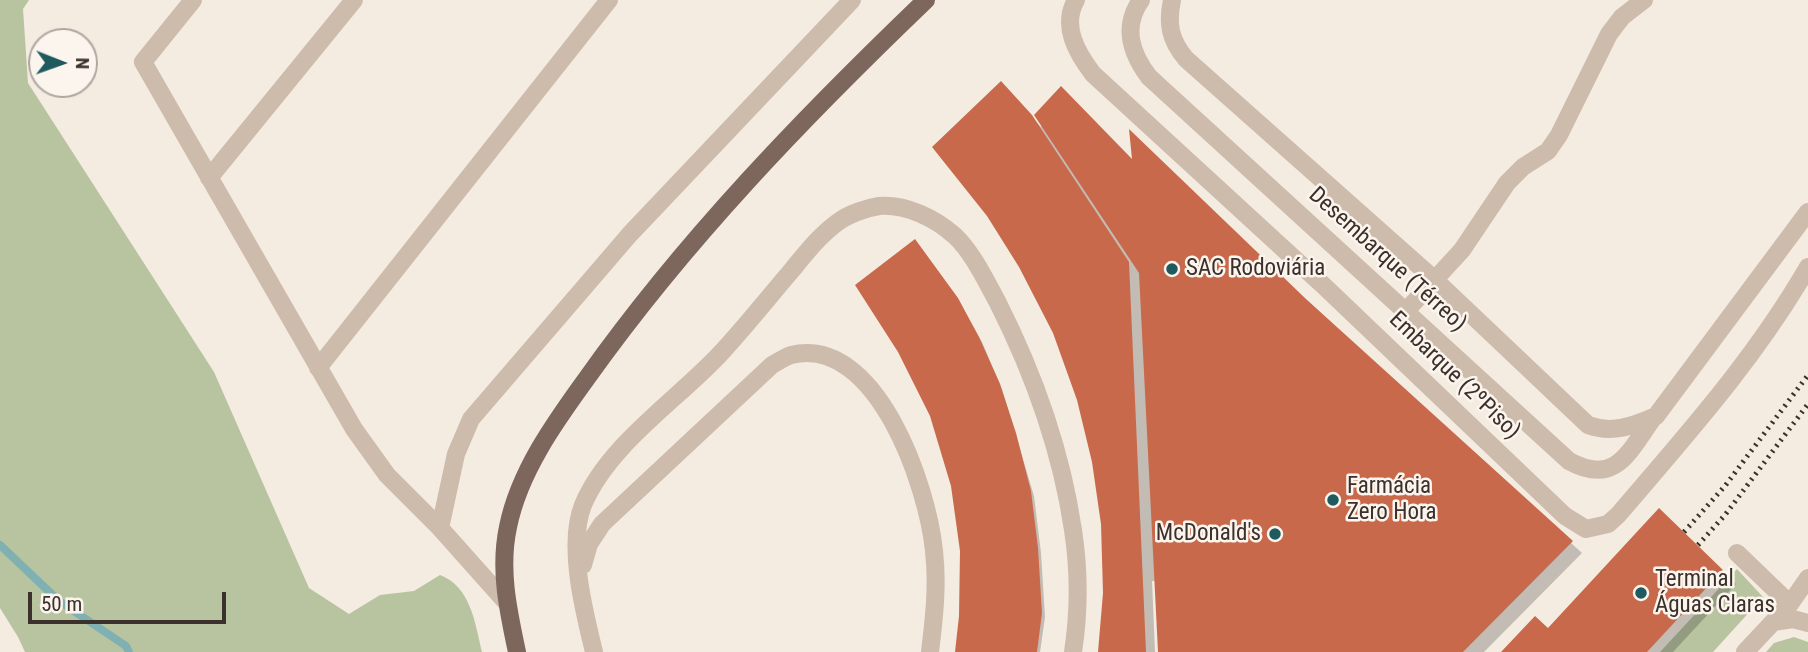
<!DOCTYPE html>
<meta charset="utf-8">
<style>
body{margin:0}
#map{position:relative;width:1808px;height:652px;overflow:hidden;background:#f4ebe1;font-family:"Roboto Condensed",sans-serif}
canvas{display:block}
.north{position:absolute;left:28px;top:28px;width:70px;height:70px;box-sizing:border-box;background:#fbf5ee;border:2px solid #aea6a0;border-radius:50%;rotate:91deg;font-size:19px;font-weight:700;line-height:28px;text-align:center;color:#3b302b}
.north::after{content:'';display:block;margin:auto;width:24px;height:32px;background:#1f5a5e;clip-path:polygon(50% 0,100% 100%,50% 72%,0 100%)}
.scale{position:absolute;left:28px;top:592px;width:198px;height:32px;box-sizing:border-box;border:4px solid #3b302b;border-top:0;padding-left:9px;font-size:21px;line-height:24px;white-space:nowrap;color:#3b302b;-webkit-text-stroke:5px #fbf5ee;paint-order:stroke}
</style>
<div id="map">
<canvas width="1808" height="652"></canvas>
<div class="north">N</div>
<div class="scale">50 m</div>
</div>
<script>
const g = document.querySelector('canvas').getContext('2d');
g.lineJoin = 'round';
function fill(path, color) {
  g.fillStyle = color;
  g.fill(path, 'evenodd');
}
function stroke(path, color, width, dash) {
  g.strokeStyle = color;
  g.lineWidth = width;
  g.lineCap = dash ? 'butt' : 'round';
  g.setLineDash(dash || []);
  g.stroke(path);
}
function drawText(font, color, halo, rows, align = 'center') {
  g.font = font + ' "Roboto Condensed",sans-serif';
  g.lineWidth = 5;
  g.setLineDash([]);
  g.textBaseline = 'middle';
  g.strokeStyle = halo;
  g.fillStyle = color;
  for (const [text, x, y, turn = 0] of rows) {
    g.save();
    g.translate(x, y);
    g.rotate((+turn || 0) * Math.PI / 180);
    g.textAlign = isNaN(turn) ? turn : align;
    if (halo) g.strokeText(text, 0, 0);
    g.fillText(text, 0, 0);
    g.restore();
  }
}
const green = new Path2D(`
 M0 0H29L23 9 28 83 214 372 309 588 349 614 380 595 414 591 440 575C471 587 475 623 482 652H25L18 637 0 608Z
 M1737 569 1763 597 1713 652H1660Z
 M1794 637 1808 642V652H1766L1774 643Z`);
const shadow = new Path2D(`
 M1011 94 1041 127 1042 125 1134 163 1305 300 1582 553 1484 652H1159L1156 581H1152L1155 652H1099L1105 593 1103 524 1094 462Z
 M960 304 982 342 1002 389 1034 496 1041 553 1045 617 1040 652H957L961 616 962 551 953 486 932 415 899 351Z
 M1659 511 1736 584 1673 652H1504L1548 630Z`);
const stream = new Path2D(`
 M0 545 59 601 126 646 129 652`);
const building = new Path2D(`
 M1001 81 1032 115 1129 262 1146 652H1098L1103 593 1101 524 1092 462 1077 400 1053 333 1019 267 987 216 932 147Z
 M1061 86 1132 159 1129 129 1306 299 1573 541 1463 652H1158L1139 273 1034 115Z
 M915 239 958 298 979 337 1000 384 1016 433 1031 491 1038 548 1042 613 1037 652H955L959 616 960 551 951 486 930 416 898 352 855 285Z
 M1659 508 1723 570 1647 652H1501L1535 616 1548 628Z`);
const minor = new Path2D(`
 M193 0 143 62 354 429 387 475 440 528 506 602
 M1076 0C1061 26 1077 53 1093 74L1324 286 1565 516 1586 529 1608 524 1618 515C1687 434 1754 360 1808 267
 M1141 0C1122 27 1131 53 1149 77L1569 461C1616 487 1629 451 1654 417
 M1172 0C1167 24 1170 40 1186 59L1435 280 1588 425C1612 434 1633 426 1656 416L1808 212
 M209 178 354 0
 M1406 311 1462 250 1507 183 1523 167 1548 151 1559 135 1609 34 1622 17 1644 0
 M318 368 609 0
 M440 528 456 454 471 419 630 234 852 0
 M1737 553 1790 604
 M583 565 589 544 602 524 772 365C778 362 785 357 791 355 877 334 928 488 934 551 938 585 934 619 930 652
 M1773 622 1793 619 1808 623
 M594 652C584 611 567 545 583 505 608 445 676 401 720 354 745 327 768 298 792 270 806 253 820 235 838 222 849 214 866 208 879 206 906 204 935 218 955 236 972 252 985 279 997 301 1034 374 1061 449 1073 530 1079 569 1079 613 1073 652
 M1745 652 1790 604 1808 578`);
const major = new Path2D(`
 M517 652C508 610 499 569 508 527 519 472 555 422 587 378 685 240 804 117 926 0`);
const rail = new Path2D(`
 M1684 532 1725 486 1808 375
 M1698 545 1725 515 1808 404`);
const markers = [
 [1172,269,7,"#1f5a5e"],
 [1333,500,7,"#1f5a5e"],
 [1275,534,7,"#1f5a5e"],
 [1641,593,7,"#1f5a5e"]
];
const streetNames = [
 ["Desembarque (Térreo)",1387,260,42],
 ["Embarque (2ºPiso)",1454,376,44]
];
const poiNames = [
 ["SAC Rodoviária",1186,269],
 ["Farmácia",1347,487],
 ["Zero Hora",1347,513],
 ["McDonald's",1261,534,"right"],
 ["Terminal",1655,580],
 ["Águas Claras",1655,606]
];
fill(green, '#b8c4a0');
fill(shadow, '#0003');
stroke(stream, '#7fb0b2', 8);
fill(building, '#c8694b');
stroke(minor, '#cdbbac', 18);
stroke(major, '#7d675c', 18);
stroke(rail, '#3b302b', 5, [2, 5]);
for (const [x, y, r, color] of markers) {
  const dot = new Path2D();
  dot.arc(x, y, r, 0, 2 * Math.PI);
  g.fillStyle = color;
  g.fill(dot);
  stroke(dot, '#fbf5ee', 2.5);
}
drawText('23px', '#3b302b', '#fbf5ee', streetNames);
drawText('23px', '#3b302b', '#fbf5ee', poiNames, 'left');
</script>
